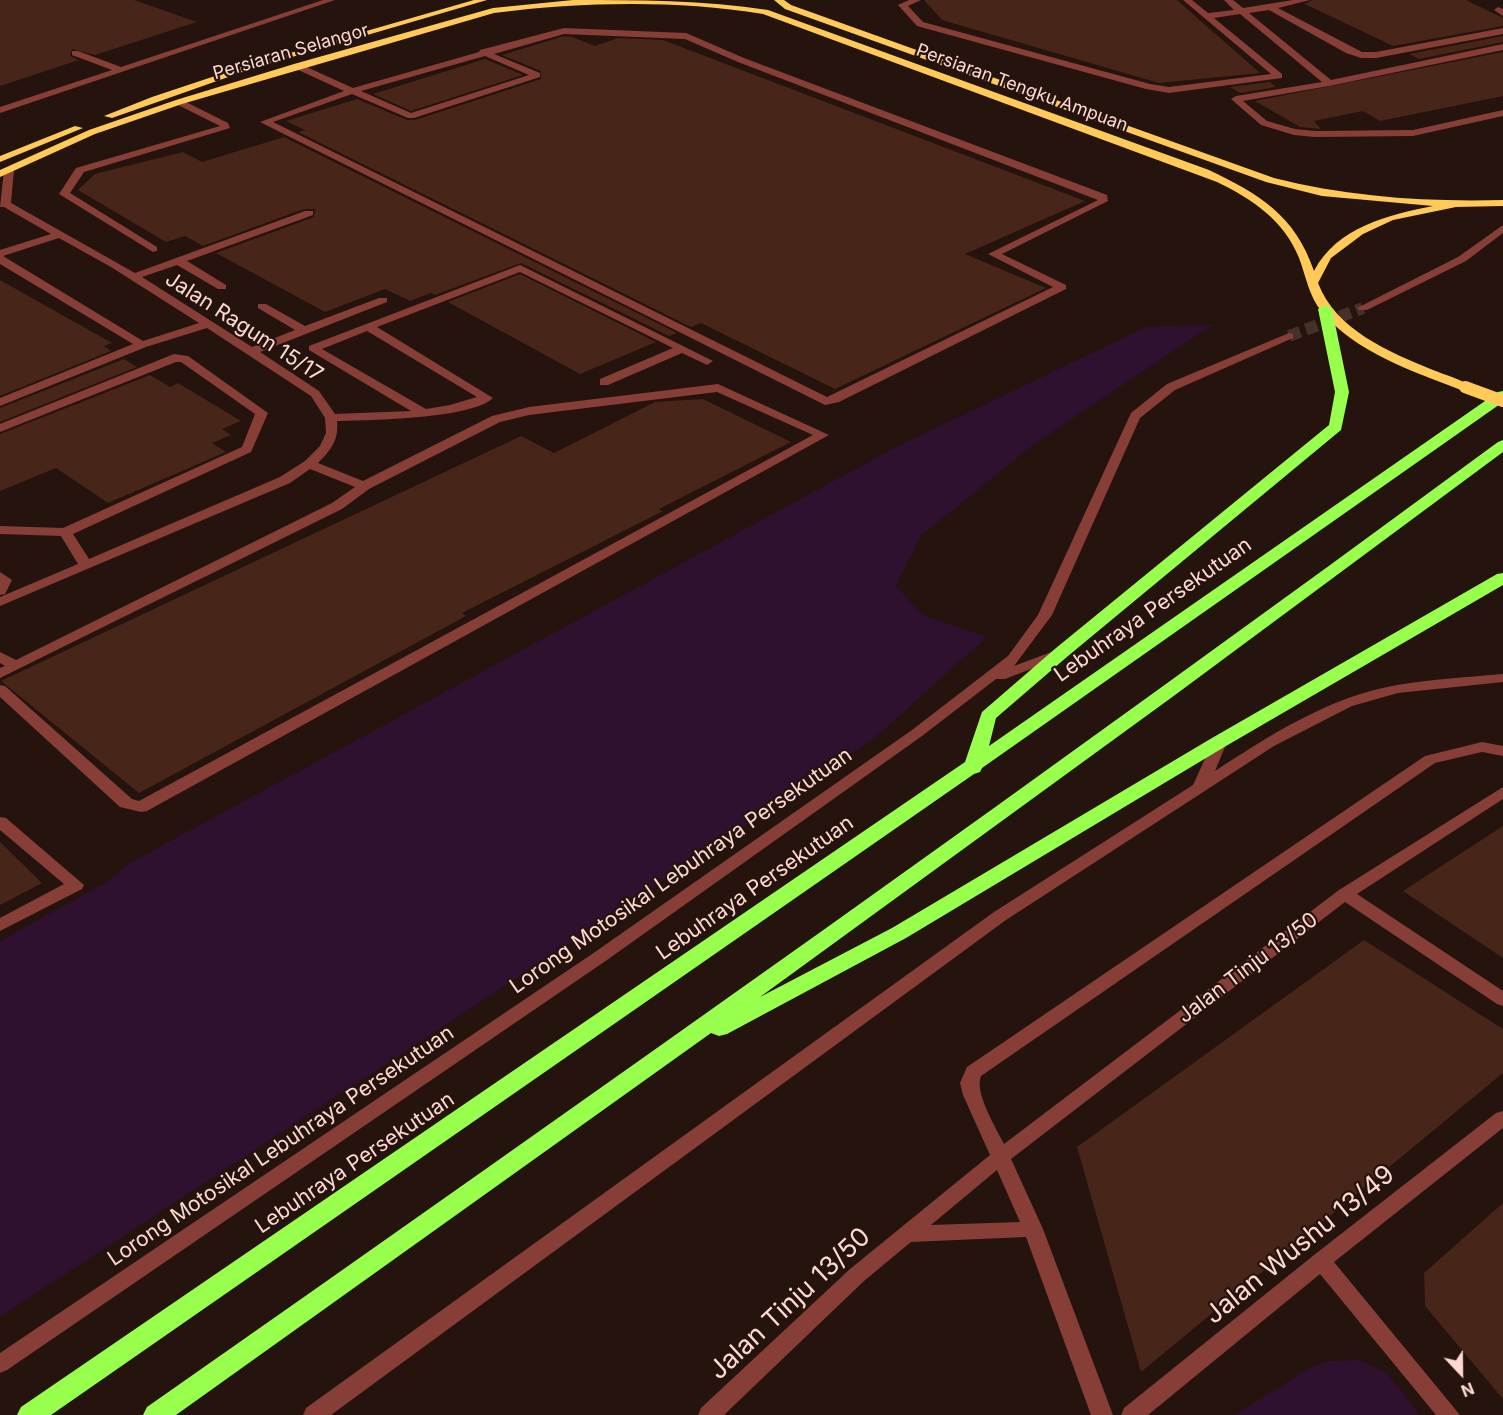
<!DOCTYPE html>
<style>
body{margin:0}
#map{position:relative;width:1503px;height:1415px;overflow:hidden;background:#25130d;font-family:Inter,sans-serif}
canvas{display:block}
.north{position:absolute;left:1431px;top:1343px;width:60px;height:60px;-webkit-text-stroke:4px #25130d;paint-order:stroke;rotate:158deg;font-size:16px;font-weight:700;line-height:24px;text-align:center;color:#ffd9d1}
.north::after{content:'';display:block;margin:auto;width:21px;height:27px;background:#ffd9d1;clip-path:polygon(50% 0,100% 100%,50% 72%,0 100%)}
</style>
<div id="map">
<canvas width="1503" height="1415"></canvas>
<div class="north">N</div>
</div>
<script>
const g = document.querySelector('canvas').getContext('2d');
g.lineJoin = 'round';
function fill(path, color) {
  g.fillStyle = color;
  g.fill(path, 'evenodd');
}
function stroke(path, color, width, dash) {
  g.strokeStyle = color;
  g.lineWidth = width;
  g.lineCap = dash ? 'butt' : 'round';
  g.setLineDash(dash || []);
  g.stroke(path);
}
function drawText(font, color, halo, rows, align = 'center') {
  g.font = font + ' Inter,sans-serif';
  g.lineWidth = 4.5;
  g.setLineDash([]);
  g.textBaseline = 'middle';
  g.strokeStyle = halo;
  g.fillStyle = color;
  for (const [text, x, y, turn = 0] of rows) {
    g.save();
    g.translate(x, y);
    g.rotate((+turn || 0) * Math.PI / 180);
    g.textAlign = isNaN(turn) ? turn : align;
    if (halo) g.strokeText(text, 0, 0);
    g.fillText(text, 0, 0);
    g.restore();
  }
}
const green = new Path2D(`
 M1214 324 1033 445 921 536 896 586 925 616 987 637 876 737 610 917 0 1317V941L105 883 130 863 896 447 1146 327Z
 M1359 1360 1387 1373 1420 1415H1235L1309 1368 1328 1361Z`);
const building = new Path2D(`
 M0 0H134L197 22 95 55 72 49 70 56 79 60 0 86Z
 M924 0H1177L1260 73 1159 83 942 20Z
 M1312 0H1466L1503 18V26L1393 46 1305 4Z
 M564 36 572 37 595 46 618 38 663 40 1085 201 965 254 1046 288 835 389 701 323 691 327 298 132 305 130 286 121 357 99 407 120H415L541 79V71L502 55Z
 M1503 36V42L1419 59 1409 54Z
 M1503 52V96L1380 121 1363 111 1314 121 1321 129 1300 127 1255 101Z
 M485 59 523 75 411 111 373 94Z
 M1270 82 1276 87 1240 93 1230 87Z
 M284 137 677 333 669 336 521 263 435 295 431 293 410 301 385 289 325 312 216 253 314 217 315 209H304L203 246 185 236 166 242 78 190 95 174 183 152 202 162Z
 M520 274 656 342 580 374 448 302Z
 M0 280 112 343 104 346 111 351 0 396Z
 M124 359 137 367 0 422V408Z
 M150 375 170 387 178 383 241 421 222 429 231 435 212 443 226 452 108 503 56 468 0 491V434Z
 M703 399 791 442 659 509 663 511 462 613 466 616 139 793 1 681 521 436 554 453 655 402Z
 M1503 826V958L1403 891Z
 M0 842 42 883 0 905Z
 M1364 940 1503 1029V1073L1141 1372 1077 1147Z
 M1503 1203V1399L1425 1306 1424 1273Z`);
const minorTunnel = new Path2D(`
 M1289 336 1363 308`);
const minor = new Path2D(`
 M323 0H335L0 113V107L112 70 72 55V51H78L121 67Z
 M909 0H921L908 6 923 22 1150 84 1169 87 1271 74 1183 0H1192L1208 13 1234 10 1224 0H1233L1243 8 1293 0H1310L1278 8 1362 52H1376L1503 28V34L1376 58H1361L1346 53 1269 10 1249 13 1331 80 1503 44V50L1329 86 1243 101 1267 121 1295 129 1315 131 1413 130 1503 110V116L1413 136 1315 137 1294 135 1261 125 1231 99 1236 96 1322 82 1240 14 1214 18 1282 74V78L1169 93 1146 89 917 26 898 5Z
 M1498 7 1503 9V16L1494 10Z
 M564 28 686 33 744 58 1107 195 1108 201 1002 254 1066 285V289L839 402 825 405 260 122 344 91 294 68V64H300L353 88 479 52 480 50ZM564 34 685 39 738 62 1098 200 988 254 1053 287 827 397 273 122 352 94 408 118H414L540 77V73L494 54ZM485 56 529 75 411 113 361 91Z
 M176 100H182L228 123 230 128 84 172 70 193 157 247V251L153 252 59 194 76 168 220 126 176 104Z
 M9 167 14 170 11 203 135 273 305 211H313V215L187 261 226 285V289H218L177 265 142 277 252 347 295 330 258 308V304H266L305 326 379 298H387V302L260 352 319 391 335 414 411 411 309 350V346L520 265 713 361 707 365 682 353 608 385H600V379L673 348 520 272 377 327 493 398C471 419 370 420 337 421 339 440 331 450 318 463L363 481 492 416 529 407 718 384 829 435 147 811 141 812 120 807 0 697V685L5 686 132 799 139 801 813 435 717 392 529 415 500 422 369 489 342 509 0 678V668L5 666 0 663V652L16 660 332 503 355 487 310 469 290 483 0 606V597L78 564 61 536 0 534V526L63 528 242 447 255 414 181 362H176L0 432V424L174 354 188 356 268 413 251 452 73 534 89 559 280 477 305 461 320 446 326 433 325 418 311 396 207 328 146 347 0 406V398L133 344 0 264V250L51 234 4 207H0L4 170ZM59 238 111 267 199 323 143 341 3 256ZM367 331 477 397 450 405 426 409 322 349Z
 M1503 225V233L1466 261 1367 310H1359L1357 308 1458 257Z
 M1289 333 1293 334V338L1175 390 1140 418 1052 615 1014 666 1062 648 1069 652 1067 655 1005 679H996L922 736 607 960 7 1370 0 1373V1353L595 952 912 730 1008 656 1038 615 1131 413 1167 384Z
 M0 572 12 580 5 594 0 595Z
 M1503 674V682L1398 693 1352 706 1274 746 1006 920 331 1415H303L306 1408 994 912 1193 785 1214 739H1224L1227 742 1215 771C1270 735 1331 696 1397 685 1432 679 1468 677 1503 674Z
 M1482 742 1503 746V756L1482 752 1435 763 981 1076C974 1092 996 1128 1004 1144L1339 890 1503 787V799L1357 894 1503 991V1006L1497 1004 1345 902 1011 1159 1043 1229 1113 1415H1091L1026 1237 911 1242 864 1281 724 1415H698L701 1408 850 1269 990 1155 963 1095 960 1083 967 1067 1425 756ZM997 1170 1020 1222 931 1225Z
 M0 817 6 818 84 885 82 889 0 931V918L64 884 0 830Z
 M1503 1111V1128L1334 1262 1460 1415H1436L1320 1274 1148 1415H1121L1124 1408 1314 1255 1496 1113Z`);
const major = new Path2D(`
 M474 0H487L251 69 112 118 104 116 152 97 245 66Z
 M573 0C638 0 704 0 768 10L1209 170C1259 194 1295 215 1314 271 1337 227 1388 215 1433 206L1322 196 1266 182 785 9 774 0H784L791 5 1274 178C1349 197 1425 202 1503 200V206L1456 207 1393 220 1363 234 1331 258 1318 283C1336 330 1389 352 1433 370 1445 375 1462 379 1471 387L1469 390H1461C1414 372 1355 352 1322 312 1309 297 1306 276 1299 258 1284 220 1252 199 1217 182L763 14C674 0 584 2 494 13L182 104 95 134 0 177V170L89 130 176 100 294 64 493 8Z
 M75 126 83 128 0 162V156Z`);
const highway = new Path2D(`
 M1325 305 1332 309 1349 392 1341 430 1068 656 996 718 989 746 1498 392 1503 391V402L982 768 980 772 974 774 51 1415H17L21 1407 965 762 982 712 1056 648 1329 425 1335 392 1318 309Z
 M1503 440V452L1175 695 760 997 892 928 1212 738 1497 574 1503 573V585L1226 746 906 938 727 1034 719 1036 711 1033 176 1415H143L147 1407C600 1090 1052 770 1498 442Z`);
const majorBridge = new Path2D(`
 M1465 387 1503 401`);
const farStreetnames = [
 ["Persiaran Selangor",291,52,-16],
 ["Persiaran Tengku Ampuan",1022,88,20]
];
const streetNames = [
 ["Jalan Ragum 15/17",244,327,33],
 ["Lebuhraya Persekutuan",1153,610,-35],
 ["Lorong Motosikal Lebuhraya Persekutuan",681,871,-35],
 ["Lebuhraya Persekutuan",755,888,-35],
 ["Jalan Tinju 13/50",1248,968,-37],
 ["Lorong Motosikal Lebuhraya Persekutuan",281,1146,-34],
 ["Lebuhraya Persekutuan",355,1163,-34]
];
const nearStreetnames = [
 ["Jalan Wushu 13/49",1300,1245,-39],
 ["Jalan Tinju 13/50",790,1304,-43]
];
fill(green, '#2f102e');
fill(building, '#472519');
stroke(minorTunnel, '#46312a', 12, [12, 6]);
fill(minor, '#863e37');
fill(major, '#ffca58');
fill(highway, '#98ff4c');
stroke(majorBridge, '#ffca58', 12);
drawText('18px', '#ffd9d1', '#25130d', farStreetnames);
drawText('21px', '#ffd9d1', '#25130d', streetNames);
drawText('26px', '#ffd9d1', '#25130d', nearStreetnames);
</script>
